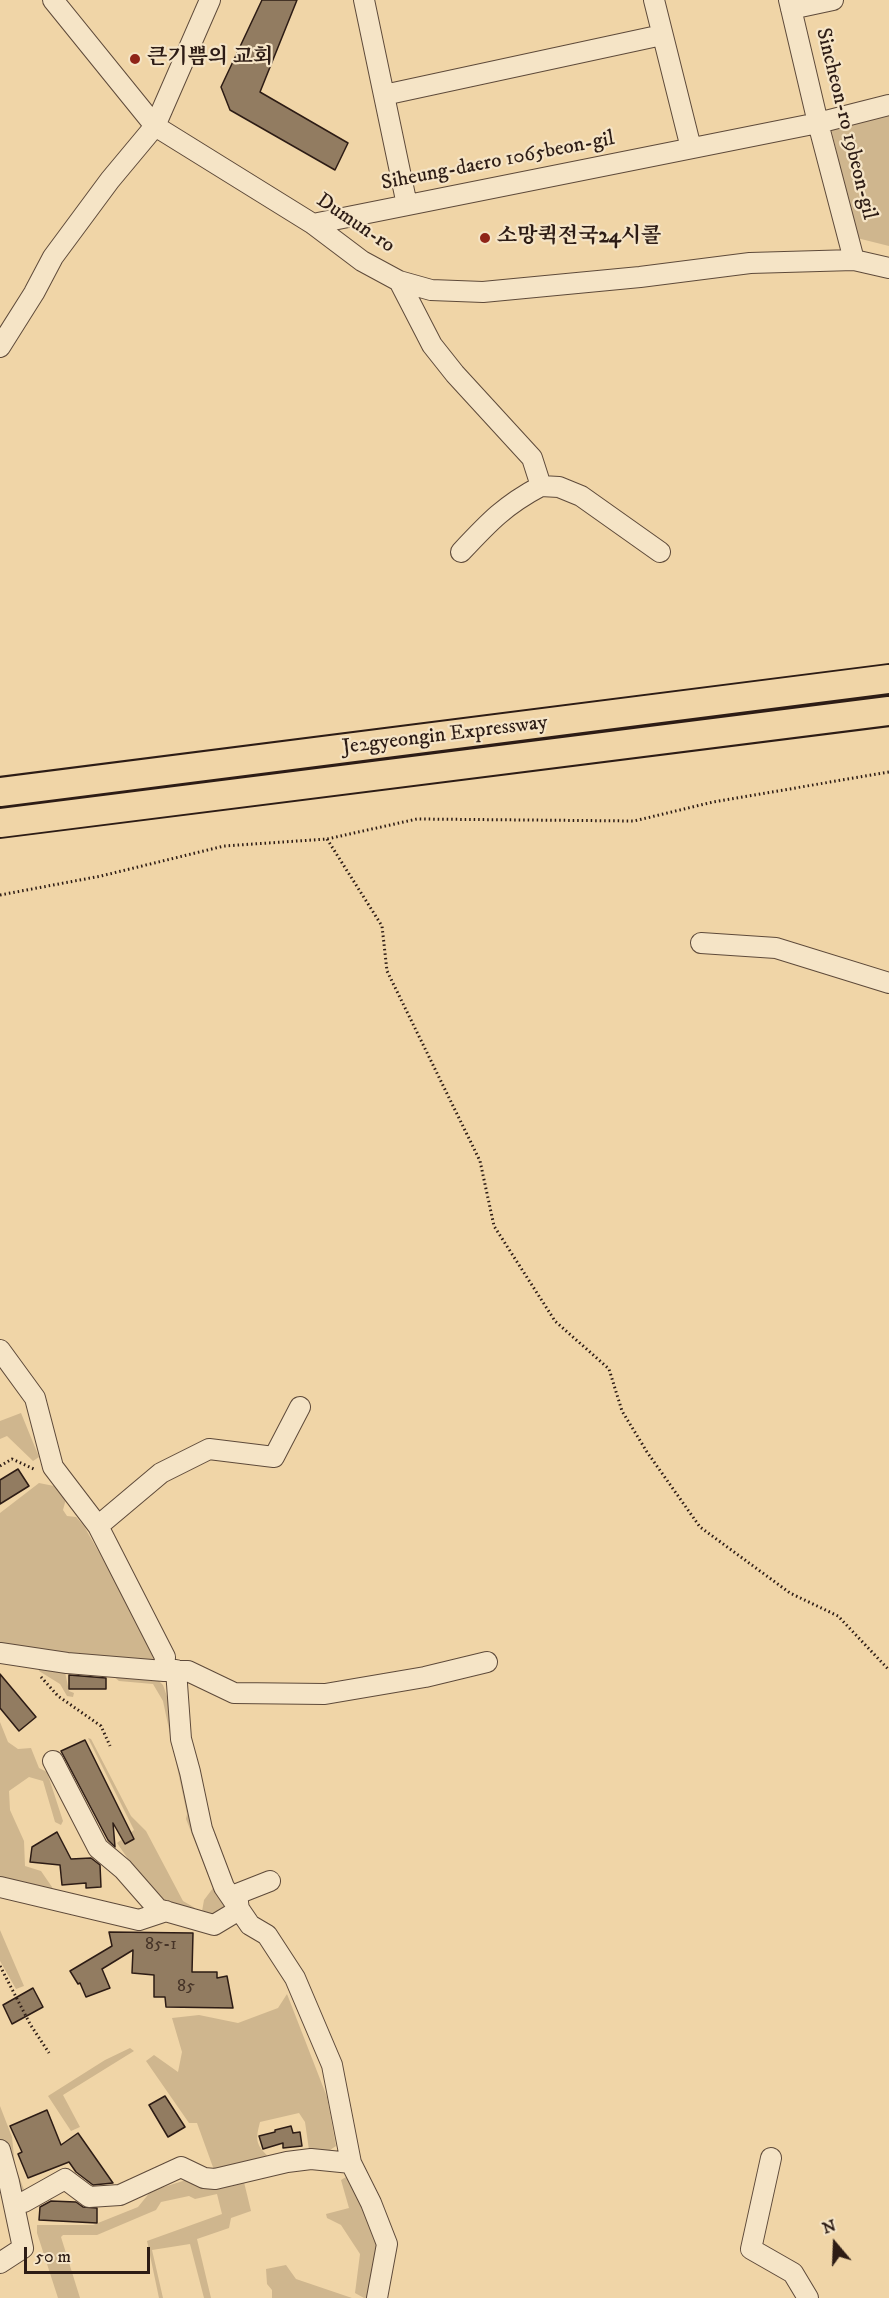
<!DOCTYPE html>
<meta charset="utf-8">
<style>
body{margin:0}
#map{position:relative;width:889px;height:2298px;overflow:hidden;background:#f0d5a7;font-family:"IM FELL DW Pica",serif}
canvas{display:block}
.north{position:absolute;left:805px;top:2214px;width:60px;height:60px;-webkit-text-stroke:4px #f5e4c6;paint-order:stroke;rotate:341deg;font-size:16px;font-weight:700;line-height:24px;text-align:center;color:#2d1c15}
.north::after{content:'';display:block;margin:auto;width:21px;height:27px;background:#2d1c15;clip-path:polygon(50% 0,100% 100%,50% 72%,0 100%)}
.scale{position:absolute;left:24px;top:2247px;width:126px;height:27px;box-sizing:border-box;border:3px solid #2d1c15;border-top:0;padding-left:8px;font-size:18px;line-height:21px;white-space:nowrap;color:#2d1c15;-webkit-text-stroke:4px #f5e4c6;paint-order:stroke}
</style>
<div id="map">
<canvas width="889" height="2298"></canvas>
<div class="north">N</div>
<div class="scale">50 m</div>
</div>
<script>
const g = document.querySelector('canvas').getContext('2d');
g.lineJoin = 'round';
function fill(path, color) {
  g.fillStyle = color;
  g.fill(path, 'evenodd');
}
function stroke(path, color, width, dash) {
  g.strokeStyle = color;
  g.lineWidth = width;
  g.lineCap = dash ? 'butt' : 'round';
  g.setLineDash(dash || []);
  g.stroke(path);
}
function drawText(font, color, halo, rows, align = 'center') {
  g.font = font + ' "IM FELL DW Pica","Noto Serif KR",serif';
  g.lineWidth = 4.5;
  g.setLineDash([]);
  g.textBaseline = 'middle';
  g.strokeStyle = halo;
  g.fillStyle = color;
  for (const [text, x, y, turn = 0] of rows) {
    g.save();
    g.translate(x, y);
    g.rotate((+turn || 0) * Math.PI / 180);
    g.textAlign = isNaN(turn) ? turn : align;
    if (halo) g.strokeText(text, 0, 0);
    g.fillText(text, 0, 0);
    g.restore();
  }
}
const green = new Path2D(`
 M889 114V246L857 238 831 128Z
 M21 1413 39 1457 33 1461 7 1436 0 1439V1421Z
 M39 1483 59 1487 66 1499 63 1510 67 1516 76 1517 84 1526 157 1655 149 1663 0 1649V1513Z
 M38 1665 65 1672 69 1691 74 1693 73 1697 67 1696 60 1684 39 1671Z
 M113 1676 157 1679 163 1685 173 1714 228 1909 215 1916 201 1917 204 1900 213 1888 186 1819 187 1814 163 1701 153 1684 119 1681Z
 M0 1722 8 1742 18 1749 31 1748 39 1768 47 1772 63 1821 61 1825 55 1822 43 1781 29 1777 9 1791 10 1810 24 1841 25 1866 41 1871 52 1887 54 1895 0 1882Z
 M88 1738 91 1739 131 1816 146 1831 183 1901 195 1908 192 1915 160 1905 117 1843 134 1830Z
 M0 1930 24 1986 16 1989 0 1961Z
 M287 1994 327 2097 336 2146 327 2152 309 2150 305 2122 299 2113 260 2122C255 2141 256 2145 270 2158L214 2170 197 2123H189L146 2061 154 2055 178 2072 182 2052 172 2018 199 2015 238 2023 278 2008Z
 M130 2048 134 2051 63 2095 80 2127 71 2131 48 2096 105 2060Z
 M0 2106 12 2137 15 2166 26 2195 23 2197 0 2139Z
 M346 2177 367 2205 377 2244 368 2298H364L355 2293 360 2254 341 2225 327 2218 326 2214 349 2208 341 2180Z
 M243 2178 251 2211 231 2218 229 2228 197 2239 211 2298H204L190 2244 152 2250 163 2298H159L147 2241 222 2214 217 2194 195 2199 189 2196 161 2202 156 2210 97 2235H63L61 2237 80 2298H58L37 2233V2225H93L138 2207 151 2191 186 2180Z
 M286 2265 296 2279 352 2298H272V2290L267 2284 266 2269Z`);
const building = new Path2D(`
 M262 0H297L260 92 348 143 335 170 230 110 221 87Z
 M18 1469 29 1486 0 1504V1480Z
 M0 1674 36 1717 19 1731 0 1708Z
 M69 1675 106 1678V1689H69Z
 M85 1740 134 1839 125 1844 113 1823 115 1847 108 1840 61 1751Z
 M57 1832 71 1859 91 1858 100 1865 101 1887 86 1888V1883L62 1885 60 1865 30 1862 32 1847Z
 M109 1932 193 1933 192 1972H217V1978L227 1976 233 2008 166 2007 165 1997H154V1975L132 1973 133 1950 102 1969 110 1988 86 1997 80 1983 78 1984 70 1971 112 1946Z
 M33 1988 43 2007 12 2024 3 2005Z
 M165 2096 185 2127 168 2137 149 2105Z
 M47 2110 61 2145 78 2133 113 2183 93 2185 76 2172 69 2162 28 2178 18 2154 22 2152 10 2126Z
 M291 2126 293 2133 300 2132 302 2146 283 2148V2143L263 2149 259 2136 275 2132V2130Z
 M51 2201 76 2202 83 2207 97 2208V2223L39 2220 40 2207Z`);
const path = new Path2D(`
 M327 839 382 926 387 971 480 1161 494 1226 555 1321 609 1369 622 1411 647 1452 700 1527 790 1593 838 1616 889 1670
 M0 895 101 876 224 846 327 839 417 819 634 821 713 802 889 772
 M0 1466 12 1459 36 1470
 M41 1677 58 1696 101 1726 110 1746
 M0 1966 30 2024 49 2053`);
const minor = new Path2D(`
 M53 0 155 126 313 224 362 261 399 281 431 290 483 292 640 277 750 263 854 260 889 268
 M364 0 407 205
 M654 0 691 148
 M789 0 818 123 854 260
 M791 9 833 0
 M384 95 662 35
 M313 224 818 123 889 105
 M399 281 432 345 455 374 532 458 541 486C505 505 489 522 461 552
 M0 347 34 293 53 257 110 180 155 126 210 0
 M541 486 559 487 581 496 660 552
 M701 943 776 948 889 983
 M0 1350 35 1398 53 1467 98 1526 165 1657 164 1671 67 1663 0 1653
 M98 1526 161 1473 209 1449 274 1457 300 1407
 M176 1670 181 1739 190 1772 202 1829 224 1887 250 1925 267 1935 295 1978 332 2065 351 2163 371 2203 387 2244 377 2298
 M164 1671H188L234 1693 325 1694 425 1677 487 1662
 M53 1761 98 1848 123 1869 158 1909 214 1925 239 1910 237 1894 270 1881
 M0 1887 139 1920 166 1911
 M0 2150 9 2182 23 2248 0 2263
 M771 2158 751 2249 793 2273 808 2298
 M14 2205 24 2202 65 2179 89 2197 120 2195 181 2167 204 2178 215 2179 287 2162 311 2159 351 2163`);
const highway = new Path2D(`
 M0 792 889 679
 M0 823 889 711`);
const markers = [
 [135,59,6,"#8f2418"],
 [485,238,6,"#8f2418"]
];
const numberNames = [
 ["85-1",161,1945],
 ["85",186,1987]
];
const poiNames = [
 ["큰기쁨의 교회",147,59],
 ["소망퀵전국24시콜",497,238]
];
const streetNames = [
 ["Sincheon-ro 19beon-gil",845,124,76],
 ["Siheung-daero 1065beon-gil",498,162,-11],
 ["Dumun-ro",355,224,34],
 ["Je2gyeongin Expressway",445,736,-7]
];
fill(green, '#cfb68e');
fill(building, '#927c61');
stroke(building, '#2d1c15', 1.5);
stroke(minor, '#5e4a3a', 22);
stroke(highway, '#2d1c15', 32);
stroke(path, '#2d1c15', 3, [1.5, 3]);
stroke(minor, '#f5e4c6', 20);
stroke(highway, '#f0d5a7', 28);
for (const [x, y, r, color] of markers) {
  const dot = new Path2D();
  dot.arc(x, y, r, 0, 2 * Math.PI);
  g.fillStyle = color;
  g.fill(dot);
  stroke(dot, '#f5e4c6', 2);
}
drawText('18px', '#463428', null, numberNames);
drawText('bold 21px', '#2d1c15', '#f5e4c6', poiNames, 'left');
drawText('21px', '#2d1c15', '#f5e4c6', streetNames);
</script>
